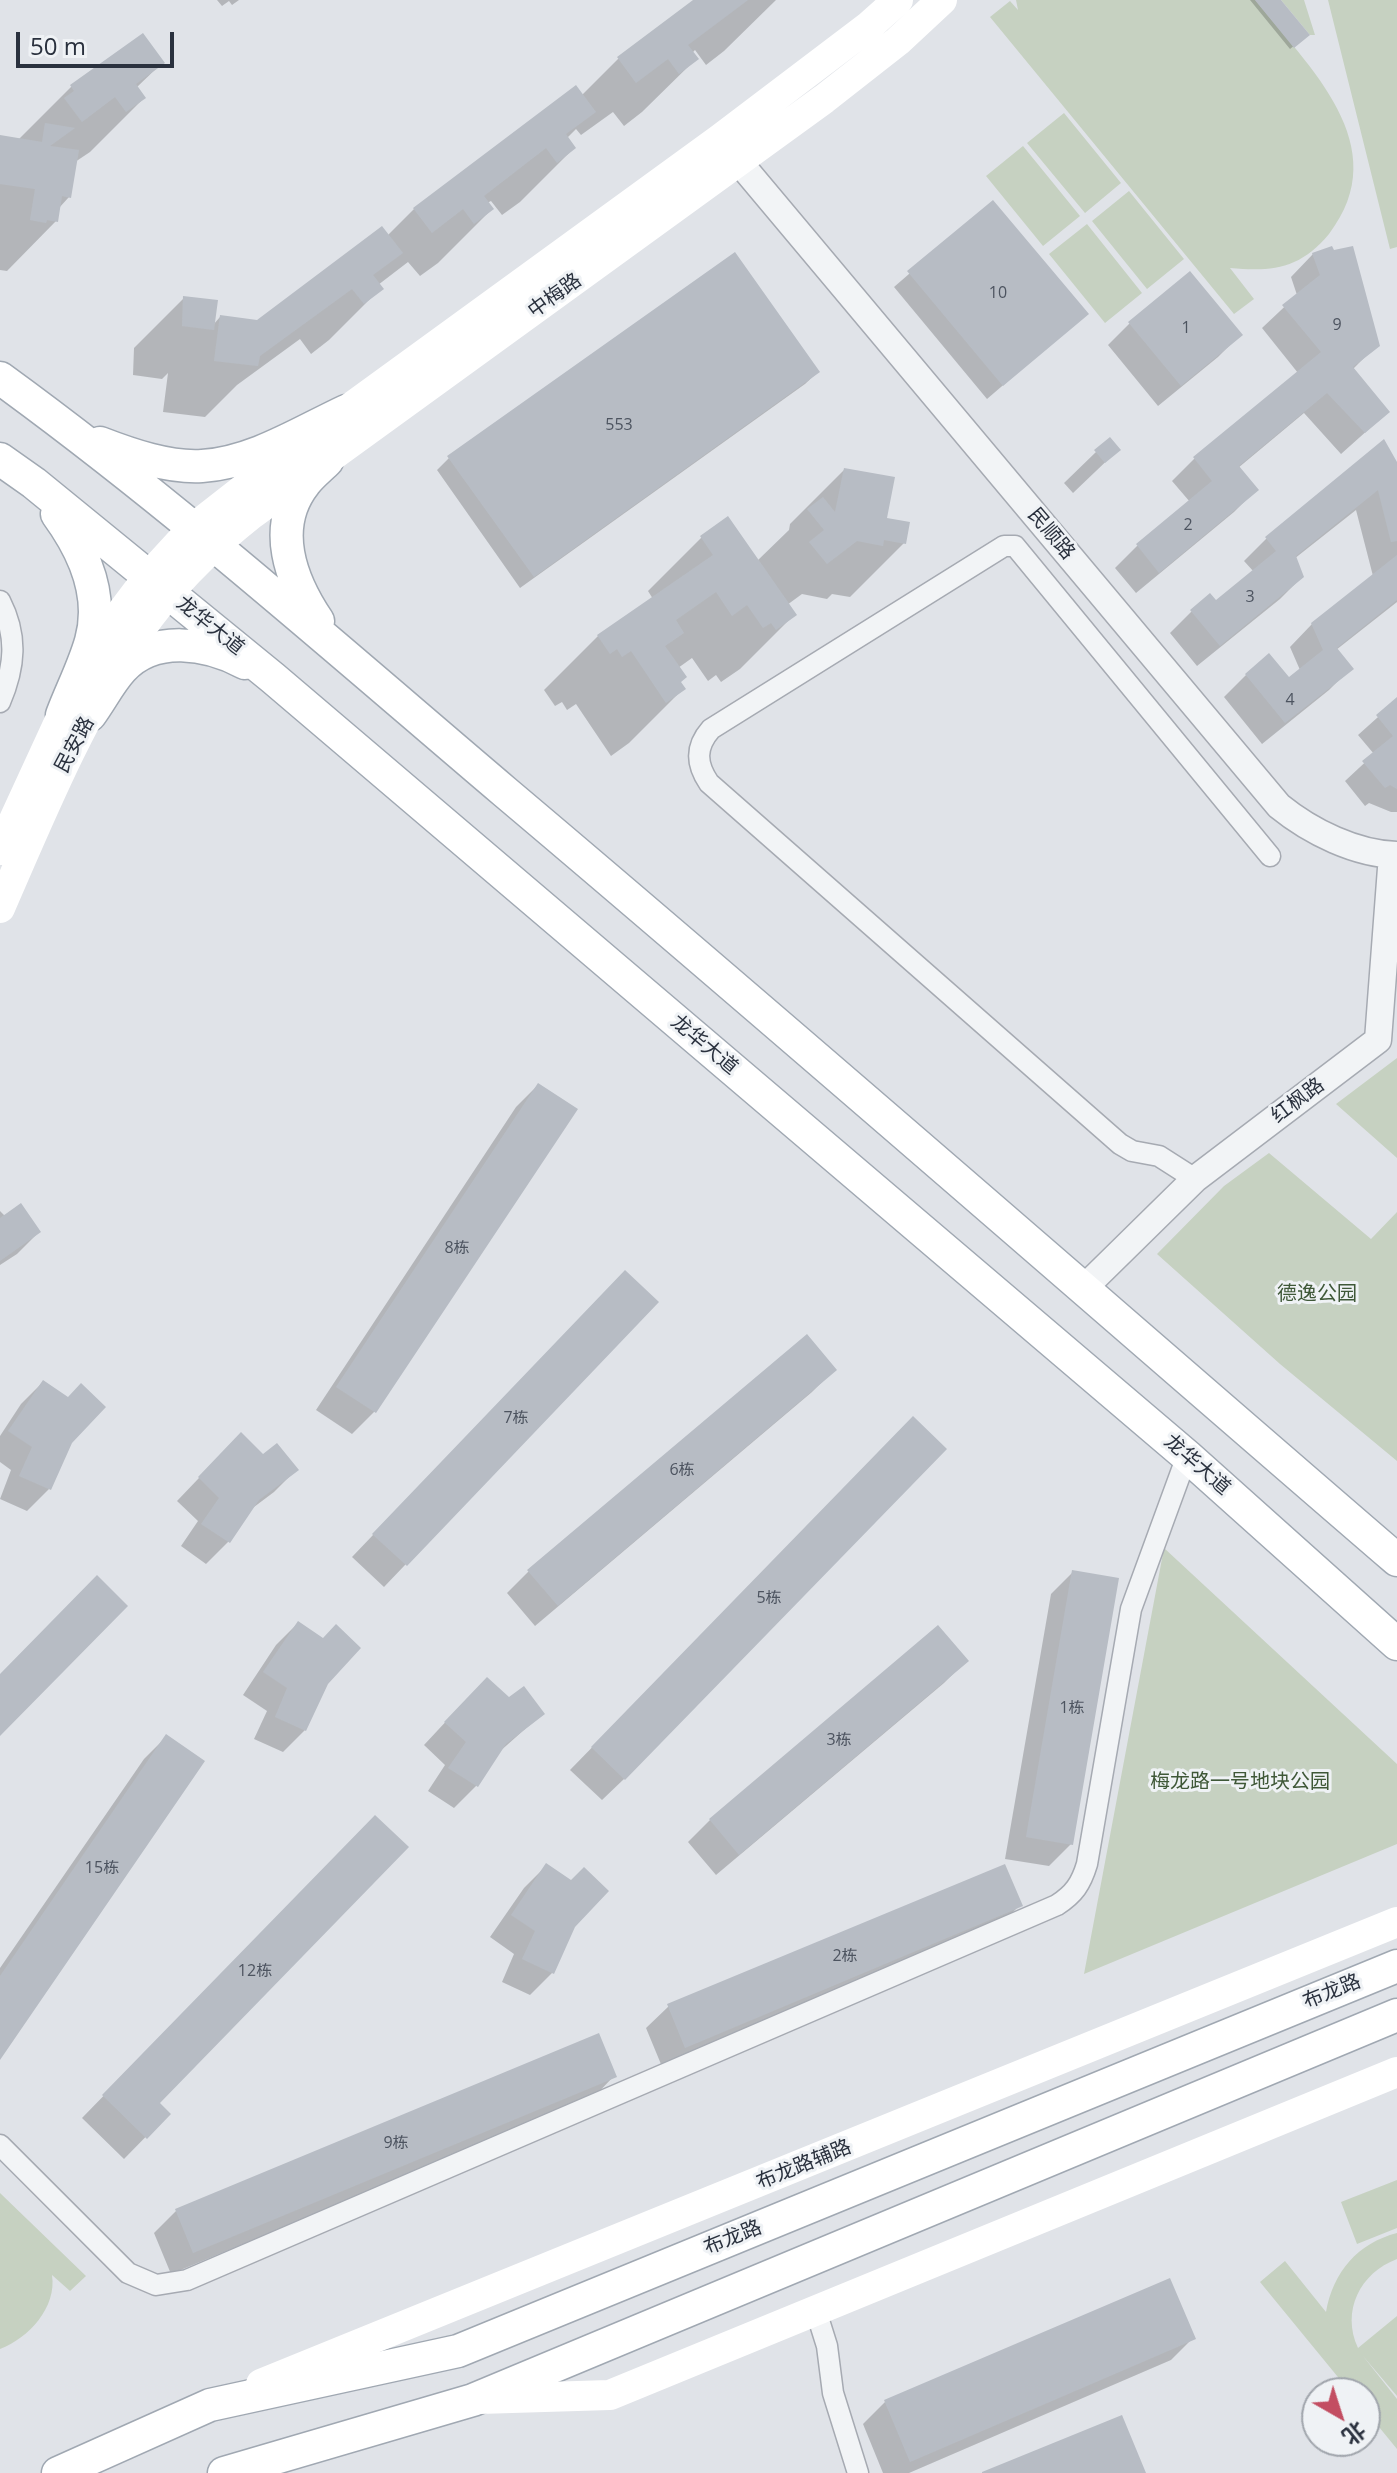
<!DOCTYPE html>
<meta charset="utf-8">
<style>
body{margin:0}
#map{position:relative;width:1397px;height:2473px;overflow:hidden;background:#e0e3e8;font-family:"Open Sans","Noto Sans SC",sans-serif}
canvas{display:block}
.north{position:absolute;left:1301px;top:2377px;width:80px;height:80px;box-sizing:border-box;background:#eff2f5;border:2px solid #a0a5ac;border-radius:50%;rotate:141deg;font-size:22px;font-weight:700;line-height:32px;text-align:center;color:#2a313e}
.north::after{content:'';display:block;margin:auto;width:28px;height:36px;background:#c34e62;clip-path:polygon(50% 0,100% 100%,50% 72%,0 100%)}
.scale{position:absolute;left:16px;top:32px;width:158px;height:36px;box-sizing:border-box;border:4px solid #2a313e;border-top:0;padding-left:10px;font-size:24px;line-height:28px;white-space:nowrap;color:#2a313e;-webkit-text-stroke:6px #eff2f5;paint-order:stroke}
</style>
<div id="map">
<canvas width="1397" height="2473"></canvas>
<div class="north">北</div>
<div class="scale">50 m</div>
</div>
<script>
const g = document.querySelector('canvas').getContext('2d');
g.lineJoin = 'round';
function fill(path, color) {
  g.fillStyle = color;
  g.fill(path, 'evenodd');
}
function stroke(path, color, width, dash) {
  g.strokeStyle = color;
  g.lineWidth = width;
  g.lineCap = dash ? 'butt' : 'round';
  g.setLineDash(dash || []);
  g.stroke(path);
}
function drawText(font, color, halo, rows, align = 'center') {
  g.font = font + ' "Open Sans","Noto Sans SC",sans-serif';
  g.lineWidth = 6;
  g.setLineDash([]);
  g.textBaseline = 'middle';
  g.strokeStyle = halo;
  g.fillStyle = color;
  for (const [text, x, y, turn = 0] of rows) {
    g.save();
    g.translate(x, y);
    g.rotate((+turn || 0) * Math.PI / 180);
    g.textAlign = isNaN(turn) ? turn : align;
    if (halo) g.strokeText(text, 0, 0);
    g.fillText(text, 0, 0);
    g.restore();
  }
}
const green = new Path2D(`
 M1016 0H1255C1308 66 1397 146 1329 234 1300 269 1272 272 1230 268L1254 299 1234 314 990 17 1010 1 1018 10Z
 M1281 0H1304L1315 35H1310Z
 M1328 0H1397V247L1390 249Z
 M1064 113 1121 183 1085 213 1027 143Z
 M1023 146 1080 216 1043 246 986 176Z
 M1129 191 1184 259 1147 289 1092 221Z
 M1087 224 1142 293 1105 323 1049 254Z
 M1397 1058V1158L1336 1104Z
 M1269 1153 1371 1239 1397 1212V1461L1280 1364 1157 1254 1224 1186Z
 M1164 1548 1397 1764V1844L1084 1974Z
 M1397 2180V2228L1357 2244 1341 2202Z
 M0 2193 86 2276 70 2291 52 2275C57 2307 29 2338 0 2349Z
 M1397 2233V2259C1360 2273 1341 2311 1358 2348L1397 2316V2396L1363 2356 1397 2399V2449L1365 2410V2393H1351L1260 2282 1285 2261 1326 2312C1333 2272 1358 2243 1397 2233Z`);
const shadow = new Path2D(`
 M217 0H239L232 5 229 1 222 6Z
 M697 0H776L724 51 706 65 695 50 692 53 696 59 642 112 624 126 613 112 581 135 576 129 567 138 574 148 520 202 502 215 491 201 487 203 492 209 438 263 420 276 408 262 378 285 381 288 329 340 311 354 300 339 237 385 205 417 163 412 168 373 162 379 133 375 134 348 184 298 213 325 220 317 257 322 387 236 414 209 575 88 581 96 618 59Z
 M1250 0H1279L1307 35 1290 49Z
 M162 63 136 88 144 98 90 152 75 162 69 197 59 208 56 221 7 271 0 270V137L18 140 71 87Z
 M992 202 1086 314 987 399 894 287Z
 M1313 254 1377 345 1353 369 1388 412 1341 454 1304 413 1238 468 1256 490 1234 512 1136 593 1115 568 1137 546 1190 502 1172 481 1194 459 1298 373 1262 328 1297 295 1291 277Z
 M1130 323 1240 335 1218 357 1158 406 1108 345Z
 M818 372 805 384 520 588 437 470 449 458Z
 M1384 442 1397 467V602L1336 650 1351 668 1329 690 1262 744 1224 697 1246 675 1289 680 1300 670 1290 647 1312 624 1373 576 1356 510 1294 559 1302 577 1280 599 1197 666 1170 633 1192 611 1215 603 1254 572 1244 561 1266 539Z
 M1118 450 1073 493 1064 483 1096 452Z
 M844 470 904 543 850 597 832 594 827 599 802 594 787 605 794 615 740 669 721 682 716 675 708 681 692 658 678 668 679 682 683 689 629 743 611 756 576 704 567 710 562 702 555 706 544 690 598 636 653 599 648 591 702 537 757 561 789 530 790 524Z
 M1397 700V812H1391L1369 803 1365 806 1345 781 1374 754 1358 735Z
 M538 1085 575 1110 374 1412 352 1434 316 1410 516 1107Z
 M0 1211 6 1217 39 1232 17 1254 0 1265Z
 M603 1294 656 1302 384 1587 352 1557Z
 M834 1370 812 1392 535 1626 507 1593 529 1571Z
 M43 1382 71 1442 49 1489 27 1511 0 1499 11 1470 0 1462V1436L21 1404Z
 M891 1441 624 1779 602 1800 570 1770Z
 M263 1456 296 1470 274 1492 250 1510 228 1542 206 1564 181 1546 198 1521 177 1501 219 1457Z
 M1073 1572 1071 1844 1049 1866 1005 1859 1051 1594Z
 M298 1623 326 1683 305 1730 283 1752 254 1739 267 1711 243 1695 276 1645Z
 M966 1661 944 1683 716 1875 688 1842 710 1820Z
 M509 1700 542 1714 498 1753 476 1786 454 1808 428 1791 445 1765 424 1745 465 1701Z
 M166 1737 0 2056V1968L144 1759Z
 M375 1817 157 2103 168 2114 124 2159 82 2118Z
 M546 1866 574 1926 552 1973 530 1995 502 1982 514 1954 490 1937 524 1888Z
 M1020 1905 998 1927 663 2069 646 2028 669 2006Z
 M614 2076 592 2099 171 2274 154 2233 176 2211Z
 M1169 2280 1193 2338 1171 2360 909 2473H883L863 2424 885 2402Z`);
const building = new Path2D(`
 M693 0H748L688 45 699 59 679 74 668 59 636 83 617 57Z
 M1255 0H1281L1310 35 1294 48Z
 M143 33 165 63 136 84 146 98 126 112 115 97 82 122 64 98 74 91 70 85Z
 M576 85 596 112 566 134 576 148 557 163 546 148 484 196 494 209 474 224 463 209 432 233 413 208Z
 M45 123 75 128 50 146 79 150 71 198 62 196 58 222 47 220 46 223 30 220 35 189 0 184V135L42 142Z
 M993 200 1089 314 1003 386 907 271Z
 M382 226 403 253 373 275 384 289 364 304 352 289 260 356 258 366 214 361 220 315 257 320Z
 M1332 246 1334 250 1353 246 1380 346 1353 367 1390 412 1365 433 1327 393 1239 466 1259 490 1159 573 1136 544 1212 481 1193 457 1321 352 1282 305 1320 275 1312 253Z
 M735 252 820 372 534 577 447 456Z
 M1190 271 1243 335 1181 386 1128 322Z
 M183 296 218 300 214 330 182 326Z
 M1110 437 1121 450 1105 463 1094 450Z
 M1384 439 1397 462V541L1391 542 1378 490 1296 556 1304 577 1220 646 1190 610 1210 593 1216 600 1276 551 1265 537Z
 M844 468 895 477 887 518 910 522 906 544 884 540 883 546 857 541 827 564 809 542 824 530 807 509 823 497 835 512Z
 M728 516 797 615 776 630 771 623 763 628 747 605 732 616 716 592 676 620 684 633 665 646 687 677 681 682 686 689 666 703 631 651 622 657 617 649 610 654 597 635 713 555 700 536Z
 M1397 555V600L1337 648 1354 669 1285 723 1245 674 1269 653 1289 677 1323 650 1311 623Z
 M1397 697V789L1390 785 1385 788 1362 761 1393 736 1376 715Z
 M538 1083 578 1109 376 1413 336 1387Z
 M21 1203 41 1232 0 1261V1218Z
 M625 1270 659 1302 407 1566 372 1534Z
 M807 1334 837 1370 558 1606 527 1570Z
 M43 1380 68 1397 81 1383 106 1407 72 1443 51 1490 19 1476 32 1447 8 1431Z
 M913 1416 947 1449 625 1780 591 1747Z
 M241 1432 263 1454 277 1443 299 1470 259 1500 230 1543 201 1524 219 1498 198 1477Z
 M1072 1570 1119 1578 1073 1845 1026 1837Z
 M97 1575 128 1606 0 1736V1674Z
 M298 1621 323 1638 336 1624 361 1648 328 1684 306 1731 275 1717 287 1688 263 1672Z
 M938 1625 969 1661 739 1855 709 1819Z
 M487 1677 509 1697 524 1686 545 1714 506 1744 478 1787 448 1768 466 1742 444 1722Z
 M166 1734 205 1761 0 2060V1976Z
 M375 1815 409 1847 160 2103 171 2114 147 2139 102 2095Z
 M546 1863 571 1880 584 1867 609 1891 575 1927 554 1974 522 1959 535 1931 511 1915Z
 M1005 1864 1023 1906 685 2048 667 2004Z
 M599 2033 617 2077 193 2253 175 2209Z
 M1170 2278 1196 2339 910 2462 884 2400Z
 M1122 2415 1146 2473H982V2472Z`);
const minor = new Path2D(`
 M0 601C18 636 15 667 0 702
 M1195 1179 1159 1156 1132 1151 1120 1144 709 783C696 764 695 747 711 729L1004 546H1015L1270 856
 M0 2145 128 2273 156 2285 187 2280 1057 1905C1074 1894 1081 1884 1087 1864L1131 1609 1187 1456
 M816 2311 827 2346 833 2393 858 2473`);
const tertiary = new Path2D(`
 M739 162 1279 806C1311 832 1356 854 1397 855
 M1083 1289 1195 1179 1378 1040 1392 855`);
const secondary = new Path2D(`
 M0 850 82 672 111 626 148 577 192 529 302 443 720 139 869 26 898 0
 M0 908C41 814 80 718 138 633 169 588 209 548 252 514L824 99 898 41 942 0
 M261 2384 1397 1922
 M479 2399 610 2395 1397 2072`);
const primary = new Path2D(`
 M0 378C176 506 339 651 505 792 805 1045 1100 1304 1397 1560
 M100 443C131 455 169 468 202 466 253 463 301 432 346 411
 M0 459 34 483 273 678 1187 1456 1397 1644
 M57 514C84 551 104 595 91 641 84 666 71 691 62 715
 M318 621C291 581 270 527 305 483 311 475 320 468 327 461
 M90 715C101 700 110 682 122 669 154 634 207 643 245 663
 M58 2473 210 2405 458 2351 1397 1966
 M224 2473 473 2400 1397 2015`);
const numberNames = [
 ["10",998,293],
 ["9",1337,325],
 ["1",1186,328],
 ["553",619,425],
 ["2",1188,525],
 ["3",1250,597],
 ["4",1290,700],
 ["8栋",457,1248],
 ["7栋",516,1418],
 ["6栋",682,1470],
 ["5栋",769,1598],
 ["1栋",1072,1708],
 ["3栋",839,1740],
 ["15栋",102,1868],
 ["2栋",845,1956],
 ["12栋",255,1971],
 ["9栋",396,2143]
];
const streetNames = [
 ["中梅路",555,296,-36],
 ["民顺路",1051,534,50],
 ["龙华大道",210,626,39],
 ["民安路",75,745,-62],
 ["龙华大道",704,1045,40],
 ["红枫路",1298,1101,-37],
 ["龙华大道",1197,1465,41],
 ["布龙路",1332,1992,-22],
 ["布龙路辅路",804,2165,-22],
 ["布龙路",733,2238,-22]
];
const parkNames = [
 ["德逸公园",1317,1294],
 ["梅龙路一号地块公园",1240,1782]
];
fill(green, '#c6d1c1');
fill(shadow, '#0003');
fill(building, '#b7bcc4');
stroke(minor, '#a6aab2', 23);
stroke(tertiary, '#a6aab2', 29);
stroke(primary, '#a0a8b2', 35);
stroke(minor, '#f2f4f6', 20);
stroke(tertiary, '#f2f4f6', 26);
stroke(secondary, '#fff', 30);
stroke(primary, '#fff', 32);
drawText('16px', '#4d5460', null, numberNames);
drawText('20px', '#2a313e', '#eff2f5', streetNames);
drawText('20px', '#3f5838', '#eff2f5', parkNames);
</script>
